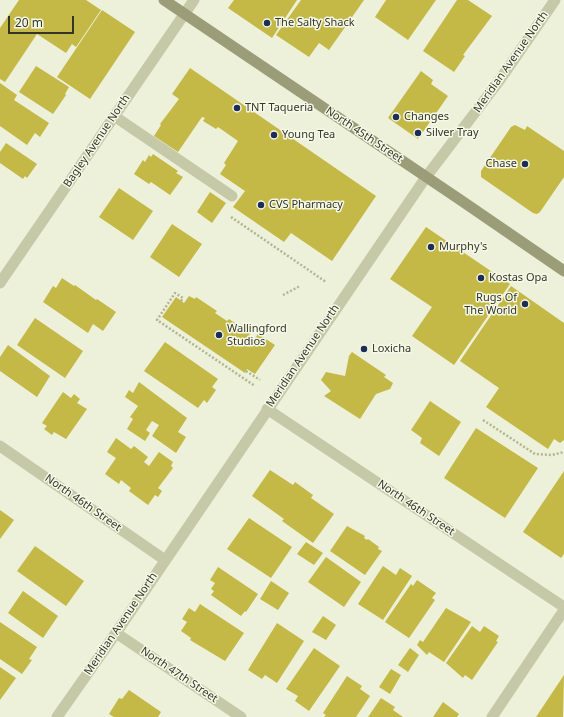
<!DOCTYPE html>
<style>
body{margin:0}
#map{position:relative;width:564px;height:717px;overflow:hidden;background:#edf1da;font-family:"Noto Sans",sans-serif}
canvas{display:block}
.scale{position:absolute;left:8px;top:16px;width:66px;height:18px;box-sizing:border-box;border:2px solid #353527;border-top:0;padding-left:5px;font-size:12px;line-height:14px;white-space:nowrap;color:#353527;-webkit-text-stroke:3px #f5f9e7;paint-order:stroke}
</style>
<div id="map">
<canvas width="564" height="717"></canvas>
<div class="scale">20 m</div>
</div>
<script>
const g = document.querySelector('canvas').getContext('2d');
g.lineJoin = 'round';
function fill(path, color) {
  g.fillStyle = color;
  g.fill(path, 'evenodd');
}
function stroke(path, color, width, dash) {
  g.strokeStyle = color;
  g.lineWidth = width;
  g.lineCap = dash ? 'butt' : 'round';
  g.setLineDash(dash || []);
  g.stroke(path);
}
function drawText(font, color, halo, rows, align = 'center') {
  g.font = font + ' "Noto Sans",sans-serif';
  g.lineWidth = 3;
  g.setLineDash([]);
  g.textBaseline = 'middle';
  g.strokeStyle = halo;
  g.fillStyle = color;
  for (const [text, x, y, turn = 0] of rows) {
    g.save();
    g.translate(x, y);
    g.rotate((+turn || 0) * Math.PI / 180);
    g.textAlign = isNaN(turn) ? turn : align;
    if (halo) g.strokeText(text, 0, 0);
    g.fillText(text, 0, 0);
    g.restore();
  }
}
const building = new Path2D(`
 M19 0H86L101 10 76 47 72 44 66 53 37 34 5 82 0 79V28Z
 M234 0H297L272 38 228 8Z
 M301 0H364L329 50 319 43 309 57 276 35Z
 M386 0H436L408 40 375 17Z
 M457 0H468L492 16 463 55 465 56 454 72 423 51Z
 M102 10 135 32 90 99 57 77Z
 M36 66 69 87 65 94 66 95 53 114 19 92Z
 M190 68 376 196 332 261 291 233 284 242 233 207 245 191 220 174 226 165 224 163 238 141 218 127 216 129 203 121 205 118 202 117 178 152 154 136 161 125 160 124 179 99 172 94Z
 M421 71 433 80 431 84 448 96 418 139 388 118Z
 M0 83 17 95 14 100 49 123 40 137 35 133 27 145 0 126Z
 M515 125 525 130 527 126 564 151V177L540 212 537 214 533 213 481 177V171L511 127Z
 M6 143 37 164 27 178 25 176 23 179 0 163V152Z
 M153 154 178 171 176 173 183 177 170 195 151 182 149 184 134 174 143 160 145 162 149 155 151 157Z
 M119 188 153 211 133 240 99 217Z
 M210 192 226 203 212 223 197 212Z
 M172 224 202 244 179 277 150 257Z
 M426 227 510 284 454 365 412 336 432 307 390 279Z
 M62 278 74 286 75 285 96 300 97 299 116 312 103 331 93 324 88 333 43 302 53 286 56 288Z
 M511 286 564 323V440L560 443 554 439 548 449 486 407 499 388 460 361Z
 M189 296 195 299 196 297 217 311 215 313 227 321 229 319 250 333 249 336 254 340 258 334 275 345 255 374 247 369 245 373 162 317 176 297 184 303Z
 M35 318 83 351 65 378 17 345Z
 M165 342 218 379 212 387 216 390 207 403 204 400 198 408 144 371Z
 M8 345 50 376 37 397 0 371V357Z
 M352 352 386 375 384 377 393 383 390 389 376 394 360 419 324 396 331 391 321 380 326 372 345 376 349 356Z
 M139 382 187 418 178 432 186 437 176 453 152 436 159 425 152 421 146 430 150 433 145 441 127 429 133 419 130 417 138 406 125 397 129 390 133 393Z
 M63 392 71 398 74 394 80 399 77 403 87 409 66 439 54 432 52 435 44 429 47 426 42 423Z
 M430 401 461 422 439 456 420 443 422 438 411 430Z
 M476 428 538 468 505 518 444 478Z
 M116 438 131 449 134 446 148 457 144 462 149 466 159 452 173 462 171 466 173 468 158 488 162 491 158 497 155 495 148 505 129 491 131 488 121 480 119 484 105 474 116 458 107 452Z
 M270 470 293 485 295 482 313 495 311 498 334 514 313 543 282 521 284 519 252 496Z
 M564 471V554L561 558 523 532Z
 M0 510 14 520 0 539Z
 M249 518 292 547 271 578 227 549Z
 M347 526 365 536 364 538 367 540 368 539 379 547 378 549 382 551 365 575 330 551Z
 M306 542 323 553 314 565 297 554Z
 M35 546 84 581 66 606 17 571Z
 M326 557 361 582 344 607 308 582Z
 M383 566 396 575 400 568 412 576 383 620 358 604Z
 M218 567 258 594 246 612 245 611 241 616 211 595 214 591 211 589 215 583 210 580Z
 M417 580 436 593 432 598 435 600 409 638 385 622 411 584 413 586Z
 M271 581 289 593 278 610 260 599Z
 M23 591 58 616 43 638 8 613Z
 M200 604 244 633 225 661 190 640 191 638 181 631 187 622 182 619 189 608 195 612Z
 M446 608 471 622 444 662 429 652 427 655 417 645 420 640 423 642Z
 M323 616 336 625 326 640 312 632Z
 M0 622 37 647 29 659 32 660 22 674 0 659Z
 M277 623 304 641 277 683 265 675 262 679 248 670Z
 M472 626 480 632 484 626 499 636 496 641 498 642 472 680 465 675 463 678 446 663Z
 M314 648 340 666 309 711 295 701 298 696 286 689Z
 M410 648 419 655 408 672 398 665Z
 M0 667 16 678 0 700Z
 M391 669 401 675 390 694 379 687Z
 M564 675 563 717H536Z
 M347 676 362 686 360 689 370 696 356 717H324L326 715 323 713Z
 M129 690 161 712 158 717H114L109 714 119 698 122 699Z
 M381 698 395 707 393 710 403 717H368Z
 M443 702 459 714 457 717H433Z`);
const path = new Path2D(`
 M231 217 326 282
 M283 295 300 286
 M181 301 183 298 175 293 157 320 255 386
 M246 371 260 380
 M483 420 535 454 552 455 564 452`);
const service = new Path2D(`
 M114 116 232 196`);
const minor = new Path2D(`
 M426 177 499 81 555 0
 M0 283 194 0
 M267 409 564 607
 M0 446 165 560
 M116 633 241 717
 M492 717 564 610`);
const tertiary = new Path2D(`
 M57 717 116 633 426 177`);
const secondary = new Path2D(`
 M164 0 459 199 564 271`);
const markers = [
 [267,23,4,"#1d2d56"],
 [237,108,4,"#1d2d56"],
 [396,117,4,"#1d2d56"],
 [418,133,4,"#1d2d56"],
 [274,135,4,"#1d2d56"],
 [525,164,4,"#1d2d56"],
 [261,205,4,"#1d2d56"],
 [431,247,4,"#1d2d56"],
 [481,278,4,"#1d2d56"],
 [525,304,4,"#1d2d56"],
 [219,335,4,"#1d2d56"],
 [364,349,4,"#1d2d56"]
];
const poiNames = [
 ["The Salty Shack",275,23],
 ["TNT Taqueria",245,108],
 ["Changes",404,117],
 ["Silver Tray",426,133],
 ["Young Tea",282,135],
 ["Chase",517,164,"right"],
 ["CVS Pharmacy",269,205],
 ["Murphy's",439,247],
 ["Kostas Opa",489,278],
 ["Rugs Of",517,298,"right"],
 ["The World",517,311,"right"],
 ["Wallingford",227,329],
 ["Studios",227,342],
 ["Loxicha",372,349]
];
const streetNames = [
 ["Meridian Avenue North",511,62,-55],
 ["North 45th Street",364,135,34],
 ["Bagley Avenue North",97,141,-56],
 ["Meridian Avenue North",303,356,-56],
 ["North 46th Street",83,503,35],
 ["North 46th Street",416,508,34],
 ["Meridian Avenue North",121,624,-56],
 ["North 47th Street",179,675,34]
];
fill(building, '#c4b846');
stroke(path, '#b1b591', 2.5, [2, 2]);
stroke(service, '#c5c9a7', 11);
stroke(minor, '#c5c9a7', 11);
stroke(tertiary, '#c5c9a7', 11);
stroke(secondary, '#9b9d78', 11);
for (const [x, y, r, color] of markers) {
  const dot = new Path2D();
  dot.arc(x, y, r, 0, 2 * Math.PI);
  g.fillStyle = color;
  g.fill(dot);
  stroke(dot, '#f5f9e7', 1.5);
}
drawText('11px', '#353527', '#f5f9e7', poiNames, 'left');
drawText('11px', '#353527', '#f5f9e7', streetNames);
</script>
